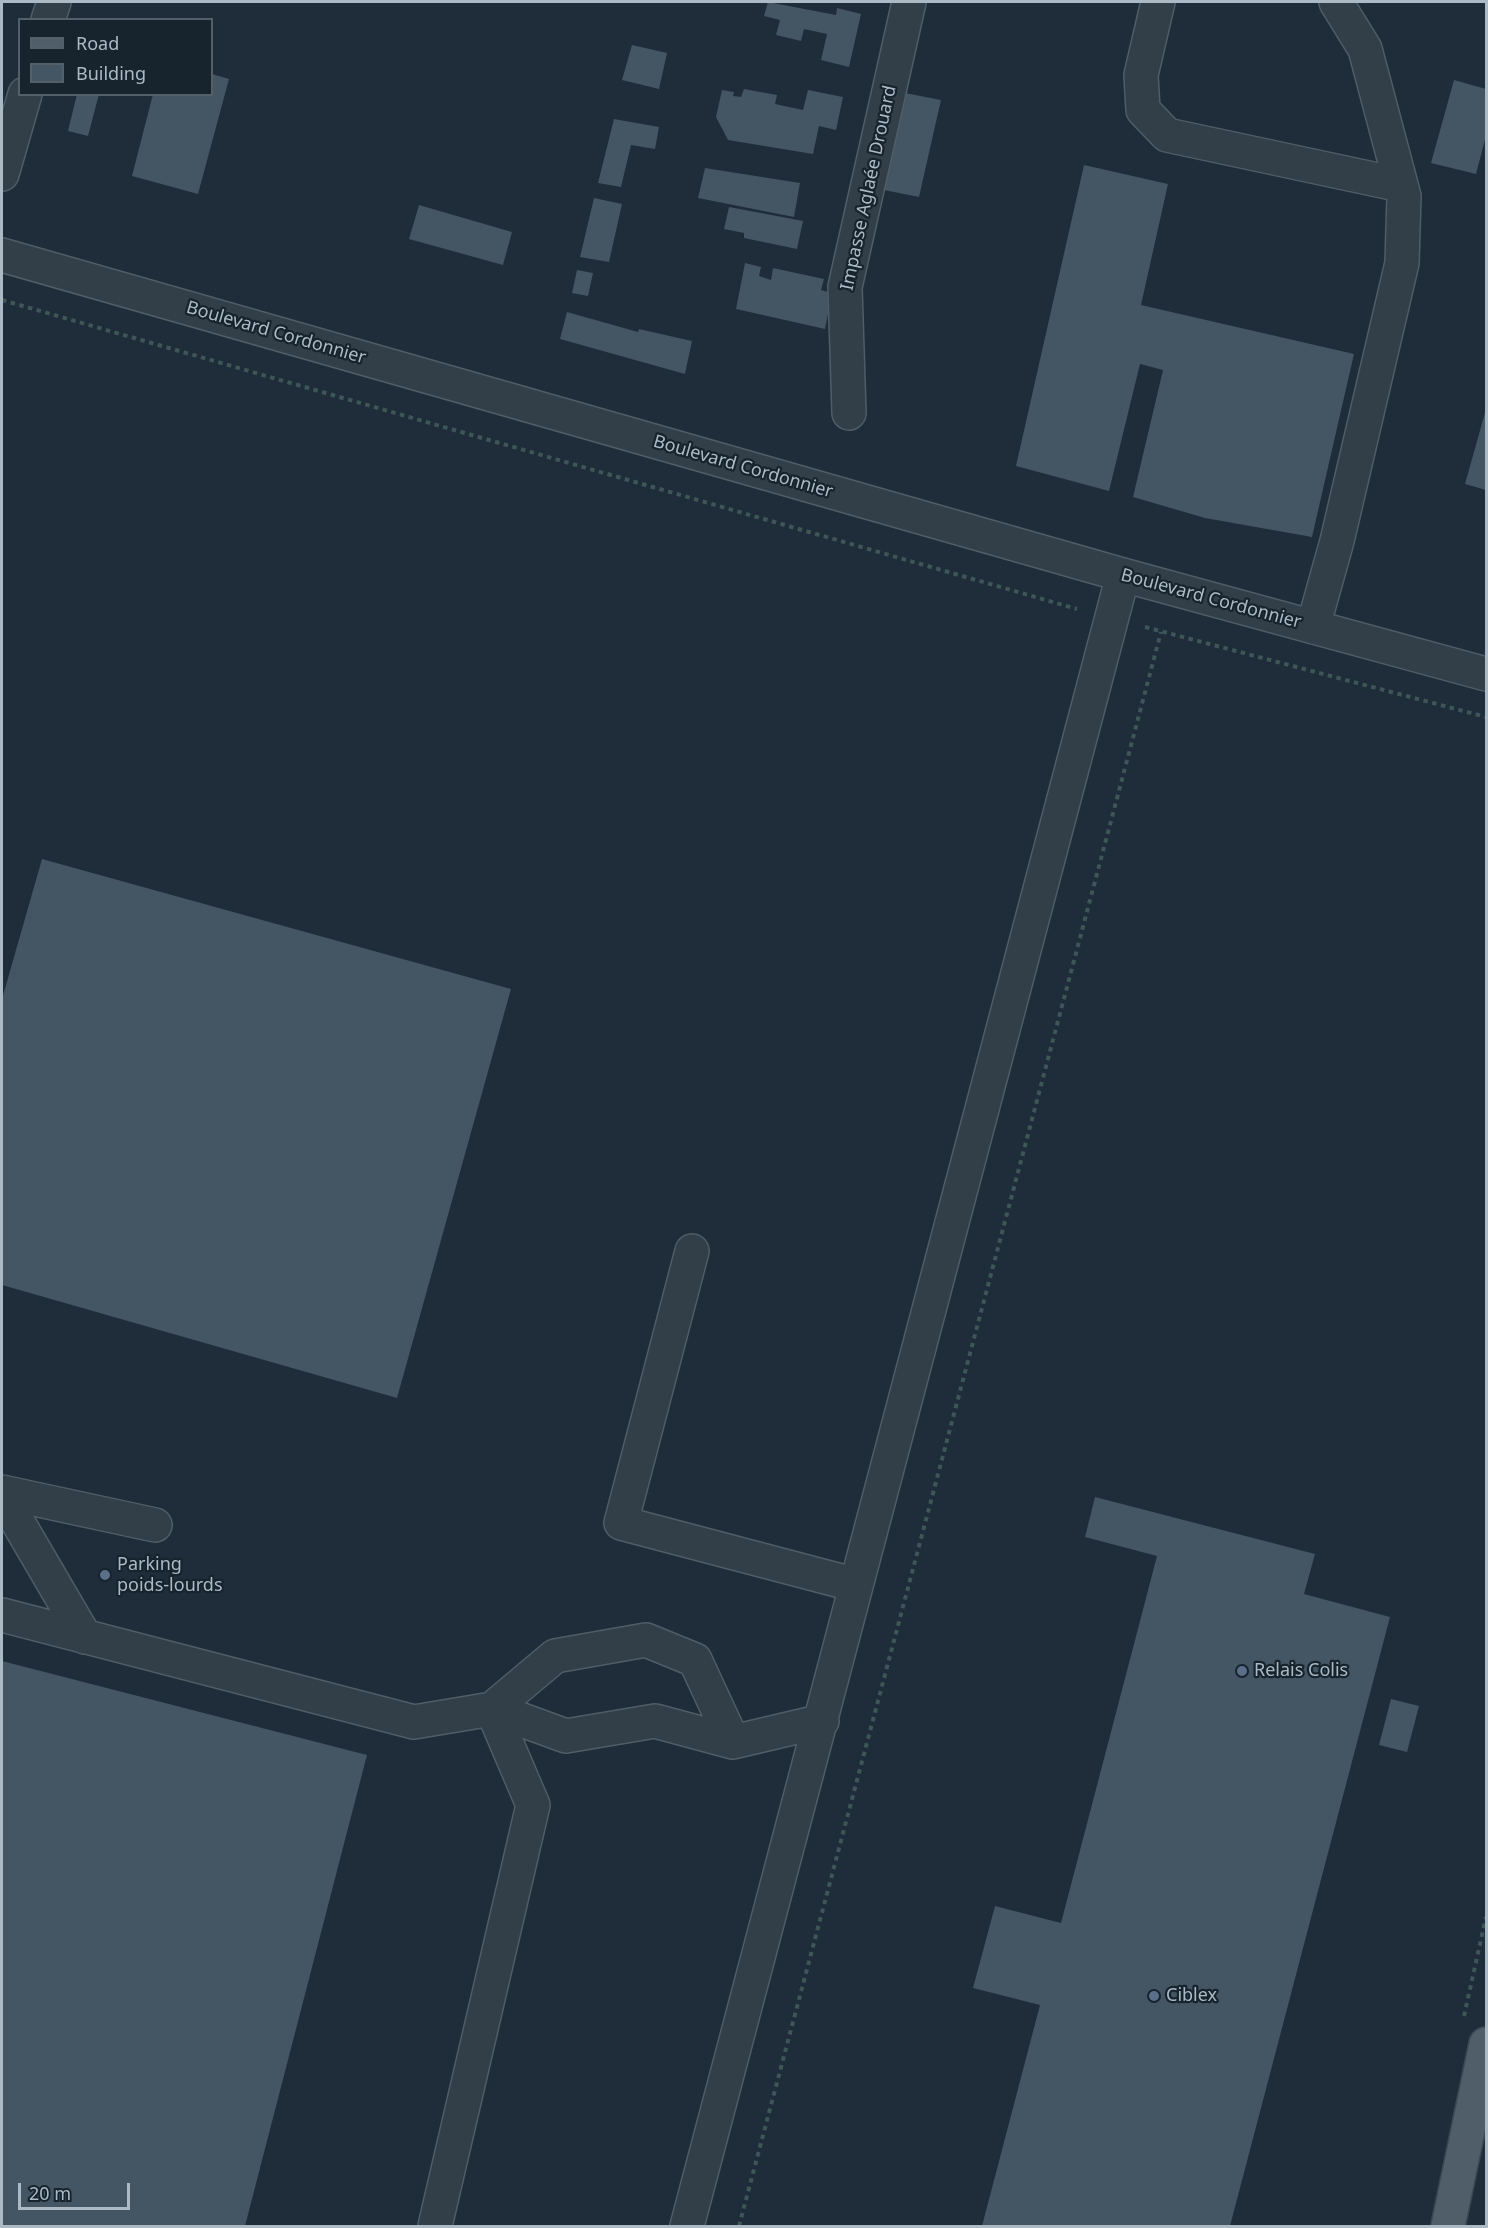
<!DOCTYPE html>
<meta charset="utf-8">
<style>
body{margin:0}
#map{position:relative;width:1488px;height:2228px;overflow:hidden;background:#1e2d39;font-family:"Noto Sans",sans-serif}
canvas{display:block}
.frame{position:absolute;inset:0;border:3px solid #acbac6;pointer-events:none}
.legend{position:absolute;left:18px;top:18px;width:195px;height:78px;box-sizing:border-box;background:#17242d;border:2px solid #53606a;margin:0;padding:8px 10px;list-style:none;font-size:18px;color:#acbac6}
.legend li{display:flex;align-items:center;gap:12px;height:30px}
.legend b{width:30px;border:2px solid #53606a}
.scale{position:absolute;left:18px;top:2183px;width:112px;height:27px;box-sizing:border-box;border:3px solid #acbac6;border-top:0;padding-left:8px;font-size:18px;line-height:21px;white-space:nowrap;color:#acbac6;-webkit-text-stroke:4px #17242d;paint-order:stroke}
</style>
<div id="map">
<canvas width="1488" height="2228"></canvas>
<div class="frame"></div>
<ul class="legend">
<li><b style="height:8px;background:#4f5e69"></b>Road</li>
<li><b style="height:16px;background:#445563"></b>Building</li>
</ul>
<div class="scale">20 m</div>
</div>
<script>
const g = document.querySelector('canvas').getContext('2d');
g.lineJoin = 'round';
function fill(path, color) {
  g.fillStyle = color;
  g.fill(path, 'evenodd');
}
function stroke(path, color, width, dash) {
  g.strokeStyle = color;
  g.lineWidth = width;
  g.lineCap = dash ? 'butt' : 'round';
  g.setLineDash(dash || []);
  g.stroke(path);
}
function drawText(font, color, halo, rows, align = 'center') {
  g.font = font + ' "Noto Sans",sans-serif';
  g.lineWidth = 4.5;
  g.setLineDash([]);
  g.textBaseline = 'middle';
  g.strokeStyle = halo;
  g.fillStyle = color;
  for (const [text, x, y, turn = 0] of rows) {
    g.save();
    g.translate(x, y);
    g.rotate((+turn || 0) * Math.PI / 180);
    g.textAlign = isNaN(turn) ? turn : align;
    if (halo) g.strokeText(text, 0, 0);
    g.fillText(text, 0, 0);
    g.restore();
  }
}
const building = new Path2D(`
 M768 2 836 15 837 8 861 14 849 67 821 60 827 34 804 29 801 41 776 35 780 20 764 16Z
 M632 45 667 53 659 89 622 80Z
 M212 74 229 79 198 194 132 176 153 94H212Z
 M1454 80 1486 89V136L1476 174 1431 163Z
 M744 89 777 95 775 104 803 110 808 90 843 97 836 130 819 126 813 154 728 140 716 117 722 90 734 92 733 96 741 97Z
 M900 92 941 100 919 197 879 189Z
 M77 94H99L88 136 68 131Z
 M614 119 659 127 655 149 631 145 621 187 598 183Z
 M1084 165 1168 184 1141 305 1354 354 1312 537 1205 518 1133 497 1163 370 1140 364 1109 491 1016 466Z
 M705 168 800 183 794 217 698 198Z
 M594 198 622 204 609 262 580 257Z
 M419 205 512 232 503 265 409 239Z
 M729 207 803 221 797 249 744 238V233L724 229Z
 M745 263 761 267 759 276 771 280 773 268 824 279 821 290 832 293 825 329 736 309Z
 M577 270 593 273 588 296 572 293Z
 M567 312 638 332 639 329 692 341 685 374 560 339Z
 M1486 409V490L1465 484Z
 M42 859 511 989 397 1398 2 1285V999Z
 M1095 1497 1315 1554 1304 1594 1390 1617 1230 2226H982L1040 2005 973 1988 995 1906 1061 1923 1157 1556 1085 1537Z
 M2 1661 367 1755 245 2226H2Z
 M1391 1699 1419 1706 1407 1752 1379 1745Z`);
const path = new Path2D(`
 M2 300 1077 609
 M1145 627 1486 717
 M1464 2016 1486 1917
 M739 2226 1161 632`);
const minor = new Path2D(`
 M1158 2 1141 75 1143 110 1167 135 1401 185
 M48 20 54 2
 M2 174 25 94
 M2 255 1123 575 1486 674
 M849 413 845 287 909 2
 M1313 627 1337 541 1402 263 1404 196 1365 49 1336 2
 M692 1251 621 1523 856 1585
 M2 1492 155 1525
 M2 1495 85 1637
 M2 1615 414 1722 492 1709 533 1805 435 2226
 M733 1742 695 1660 646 1640 555 1656 492 1709 566 1736 655 1721 733 1742 822 1721
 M687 2226 1123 575`);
const major = new Path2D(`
 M1448 2226 1486 2044`);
const markers = [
 [105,1575,6,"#5c6f8a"],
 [1242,1671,6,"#5c6f8a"],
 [1154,1996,6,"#5c6f8a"]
];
const streetNames = [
 ["Impasse Aglaée Drouard",869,188,-78],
 ["Boulevard Cordonnier",276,333,16],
 ["Boulevard Cordonnier",743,467,16],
 ["Boulevard Cordonnier",1211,599,15]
];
const poiNames = [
 ["Parking",117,1565],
 ["poids-lourds",117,1586],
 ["Relais Colis",1254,1671],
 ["Ciblex",1166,1996]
];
fill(building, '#445563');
stroke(minor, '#4f5d67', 36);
stroke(major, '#3b4852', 36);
stroke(path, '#3e5656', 4, [4.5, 4.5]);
stroke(minor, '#323f49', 33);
stroke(major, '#4f5e69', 33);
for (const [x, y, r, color] of markers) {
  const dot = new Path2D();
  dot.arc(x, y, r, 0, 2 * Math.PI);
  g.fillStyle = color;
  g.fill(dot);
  stroke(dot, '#17242d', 2);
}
drawText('18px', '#acbac6', '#17242d', streetNames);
drawText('18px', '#acbac6', '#17242d', poiNames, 'left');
</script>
